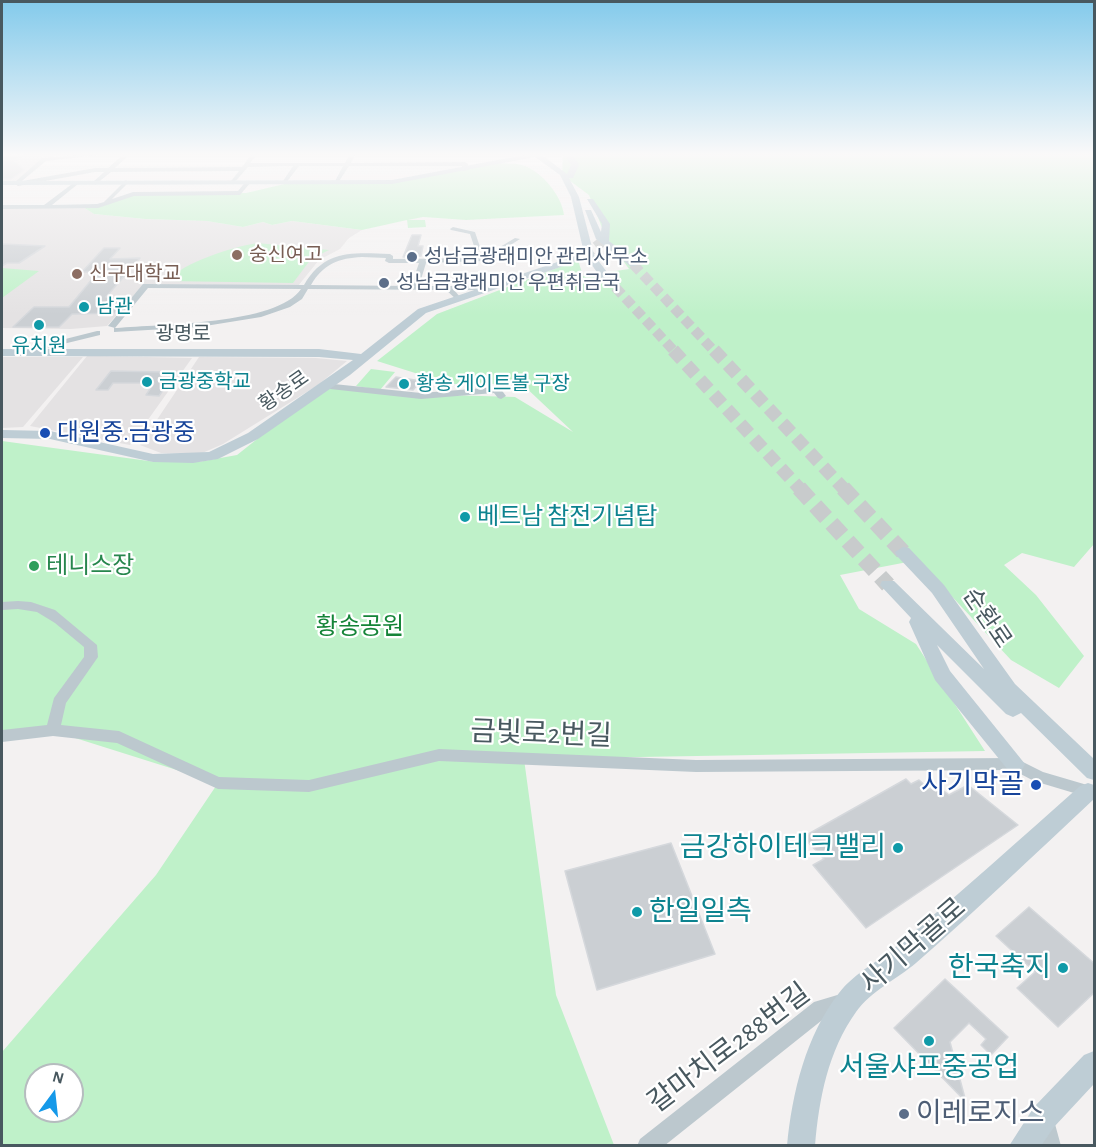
<!DOCTYPE html>
<meta charset="utf-8">
<style>
body{margin:0}
#map{position:relative;width:1096px;height:1147px;overflow:hidden;background:#f3f1f1;font-family:"Alegreya Sans",sans-serif}
canvas{display:block}
.frame{position:absolute;inset:0;border:3px solid #48585f;pointer-events:none}
.north{position:absolute;left:24px;top:1063px;width:60px;height:60px;box-sizing:border-box;background:#fff;border:2px solid #b6bcbf;border-radius:50%;rotate:15deg;font-size:16px;font-weight:700;line-height:24px;text-align:center;color:#48585f}
.north::after{content:'';display:block;margin:auto;width:21px;height:27px;background:#1599e9;clip-path:polygon(50% 0,100% 100%,50% 72%,0 100%)}
</style>
<div id="map">
<canvas width="1096" height="1147"></canvas>
<div class="frame"></div>
<div class="north">N</div>
</div>
<script>
const g = document.querySelector('canvas').getContext('2d');
g.lineJoin = 'round';
function fill(path, color) {
  g.fillStyle = color;
  g.fill(path, 'evenodd');
}
function stroke(path, color, width, dash) {
  g.strokeStyle = color;
  g.lineWidth = width;
  g.lineCap = dash ? 'butt' : 'round';
  g.setLineDash(dash || []);
  g.stroke(path);
}
function drawText(font, color, halo, rows, align = 'center') {
  g.font = font + ' "Alegreya Sans","Noto Sans KR",sans-serif';
  g.lineWidth = 4.5;
  g.setLineDash([]);
  g.textBaseline = 'middle';
  g.strokeStyle = halo;
  g.fillStyle = color;
  for (const [text, x, y, turn = 0] of rows) {
    g.save();
    g.translate(x, y);
    g.rotate((+turn || 0) * Math.PI / 180);
    g.textAlign = isNaN(turn) ? turn : align;
    if (halo) g.strokeText(text, 0, 0);
    g.fillText(text, 0, 0);
    g.restore();
  }
}
const education = new Path2D(`
 M2 155H41L44 159 17 184H2Z
 M2 207H83L94 214 145 219 207 221 243 227 263 222 272 225 292 221 362 230 349 238 340 249 319 260 298 286 144 284 107 326 71 329 2 328Z
 M87 356H101L192 358 130 445 30 426Z
 M2 357H83L23 427 2 428Z
 M199 357 316 358 347 361 318 385 223 444 200 454 161 453 140 445Z`);
const green = new Path2D(`
 M563 155H1094V544L1074 567 1022 553 1004 565 1036 595 1084 656 1059 688 1011 660 918 560 840 575 859 609 916 644 985 751 524 759 556 995 614 1145H2V1052L156 875 218 783 53 731 2 733V441L156 462H198L237 455 324 386 414 394 515 397 573 432 522 384H450L377 361 437 314 578 260 583 276 629 269 605 235 589 195 562 175ZM36 1075H72V1111H36Z
 M498 163C506 164 515 163 522 165 542 171 562 196 564 215L466 220 423 217 408 220H425L426 227 408 228 407 220 362 230 292 221 272 225 263 222 243 227 207 221 145 219 94 214 83 207H98L133 194 246 193 297 181 392 182Z
 M257 243 329 250 311 259 293 283 168 281C183 262 233 247 257 243Z
 M2 268 39 271 2 298Z
 M371 369 395 372 380 390 356 386Z`);
const building = new Path2D(`
 M2 155H24L14 161 24 170 11 179H2Z
 M412 235H421L418 246H423L421 256 403 257Z
 M2 244 45 246 19 263H7L2 266Z
 M104 248H120L110 259 140 258 106 297 127 298 115 313 72 314 59 327H13L34 307H69L98 272H82Z
 M111 371 163 372 176 371 159 396 146 395 154 383H113L108 390H96Z
 M396 377 421 381 413 390 386 387Z
 M906 779 911 784 919 780 929 789 936 785 949 795 968 785 1018 825 866 928 813 865 824 859 803 837Z
 M671 843 715 954 597 990 565 871Z
 M1029 907 1095 964V992L1058 1027 1017 988 1035 972 996 936Z
 M945 979 1008 1037 991 1055 981 1045 986 1039 969 1023 950 1042 966 1102 894 1028Z`);
const secondaryTunnelFar3 = new Path2D(`
 M601 243 606 239`);
const secondaryTunnelFar2 = new Path2D(`
 M584 256 603 241
 M633 264 715 352
 M605 276 675 352`);
const secondaryTunnelFar1 = new Path2D(`
 M673 350 800 489
 M714 350 844 489`);
const secondaryTunnel = new Path2D(`
 M799 488 888 585
 M843 488 903 552`);
const street = new Path2D(`
 M76 155H98L46 161 22 181 95 168H108L123 155H129L115 168 242 167 251 155H257L250 163H345L349 155H355L351 163 465 162 468 164V170L463 171 462 166H349L338 183 335 181 343 166H299L286 183 283 181 293 166 248 167 234 183 231 181 239 171 111 172 95 185 93 182 104 172H95L18 186 14 183 42 158Z
 M126 180 128 183 112 199 133 192 238 191 246 181 251 182 240 195 134 196 98 208 2 209V205H44L76 181 78 184 52 205 97 204 104 202Z
 M453 227 475 232 480 247 495 250 515 238 520 239 485 261 426 263 419 286H486L490 288 489 290H454L461 298 457 300 446 290 308 289 302 299 290 307 261 317 199 327 114 332V328H117C159 324 277 325 301 289L148 288 115 328 108 326 143 284H146L304 285C325 249 353 253 390 254L393 256V259L481 258 490 253 475 249 470 234 451 230 450 229ZM362 257 386 258 385 261 389 263H419L411 286 311 285C323 264 339 258 362 257Z
 M97 331H100V335L18 355 14 352Z
 M324 383 421 393 497 387 500 388 506 396 501 399 498 398 494 393 421 399 321 388 319 386Z
 M18 601 31 602 55 610 97 645 98 657 66 703 61 725 119 731 219 777 309 780 439 749 696 760 1015 758 1043 772 1094 787V799L1034 781 1013 770 696 772 439 761 309 792 218 789 117 743 53 736 2 742V730L47 725 54 698 84 657V647L55 623 37 612 18 609 2 610V602Z
 M844 993 851 995 853 1002 851 1009 826 1017 664 1146H637L640 1139 814 1002Z
 M1045 1110 1052 1113 1061 1146H1040L1035 1120 1038 1113Z`);
const secondary = new Path2D(`
 M524 155H542L567 174 571 165 565 155H573L579 165 573 178H569L579 197 594 255 610 276 609 278H601L587 258 426 313 350 375 258 439 218 459 193 463 153 462 50 439 2 438V430L50 431 153 454 209 452 248 433 353 360 319 357 2 356V349H319L361 354 418 309 584 253 571 197 560 175 535 157 392 184 2 185V181L392 180Z
 M587 199H593L610 224 609 241 636 262V266H630L596 239 585 210H591L601 232 602 224Z
 M903 547 909 548 944 585 1015 684 1094 759V780L1087 778 1021 713 1013 717 1006 714 937 645 950 671 1025 764 1022 770 1015 772 1008 770 935 680 909 622 911 618 880 585 882 581H894L984 669 932 593 897 556 895 552Z
 M1088 783 1094 785V799C1035 854 977 910 916 963 897 979 871 991 856 1012 828 1051 819 1099 815 1146H787C792 1093 806 1035 839 993 855 972 880 961 899 944 961 893 1020 839 1080 786Z
 M1094 1051V1084L1054 1127 1041 1146H1009L1034 1107 1084 1055Z`);
const markers = [
 [237,255,6,"#8d6e63"],
 [412,257,6,"#5c6f8a"],
 [77,274,6,"#8d6e63"],
 [384,283,6,"#5c6f8a"],
 [84,307,6,"#0f9aa8"],
 [39,325,6,"#0f9aa8"],
 [147,382,6,"#0f9aa8"],
 [404,384,6,"#0f9aa8"],
 [45,433,6,"#1a4fb4"],
 [465,517,6,"#0f9aa8"],
 [34,566,6,"#2e9e5b"],
 [1036,785,6,"#1a4fb4"],
 [898,848,6,"#0f9aa8"],
 [637,912,6,"#0f9aa8"],
 [1063,968,6,"#0f9aa8"],
 [929,1041,6,"#0f9aa8"],
 [904,1114,6,"#5c6f8a"]
];
const farEducationnames = [
 ["숭신여고",249,255],
 ["신구대학교",89,274]
];
const farServicenames = [
 ["성남금광래미안 관리사무소",424,257],
 ["성남금광래미안 우편취금국",396,283]
];
const farCulturenames = [
 ["남관",96,307],
 ["유치원",39,346,"center"],
 ["금광중학교",159,382],
 ["황송 게이트볼 구장",416,384]
];
const farStreetnames = [
 ["광명로",183,334],
 ["황송로",284,391,-35]
];
const transitNames = [
 ["대원중.금광중",57,433]
];
const cultureNames = [
 ["베트남 참전기념탑",477,517]
];
const leisureNames = [
 ["테니스장",46,566]
];
const streetNames = [
 ["순환로",987,618,56]
];
const parkNames = [
 ["황송공원",360,627]
];
const nearStreetnames = [
 ["금빛로2번길",541,734,2],
 ["사기막골로",913,946,-41],
 ["갈마치로288번길",729,1048,-37]
];
const nearTransitnames = [
 ["사기막골",1024,785]
];
const nearCulturenames = [
 ["금강하이테크밸리",886,848],
 ["한일일측",649,912,"left"],
 ["한국축지",1051,968],
 ["서울샤프중공업",929,1068,"center"]
];
const nearServicenames = [
 ["이레로지스",916,1114]
];
fill(education, '#e4e2e3');
fill(green, '#bff1c9');
fill(building, '#cbcfd3');
stroke(building, '#d5d8dc', 1.5);
stroke(secondaryTunnelFar3, '#c8cbcc', 8, [8, 4.5]);
stroke(secondaryTunnelFar2, '#c8cbcc', 10, [10, 5]);
stroke(secondaryTunnelFar1, '#c8cbcc', 13, [13, 7]);
stroke(secondaryTunnel, '#c8cbcc', 16, [16, 8]);
fill(street, '#bcc8ce');
fill(secondary, '#becdd5');
const sky = g.createLinearGradient(0, 0, 0, 315);
sky.addColorStop(0, '#83caeb');
sky.addColorStop(0.49, '#faf9f9');
sky.addColorStop(1, '#faf9f900');
g.fillStyle = sky;
g.fillRect(0, 0, 1096, 315);
for (const [x, y, r, color] of markers) {
  const dot = new Path2D();
  dot.arc(x, y, r, 0, 2 * Math.PI);
  g.fillStyle = color;
  g.fill(dot);
  stroke(dot, '#fff', 2);
}
drawText('20px', '#785e54', '#fff', farEducationnames, 'left');
drawText('20px', '#4e5e75', '#fff', farServicenames, 'left');
drawText('20px', '#0d838f', '#fff', farCulturenames, 'left');
drawText('20px', '#48585f', '#fff', farStreetnames);
drawText('24px', '#164399', '#fff', transitNames, 'left');
drawText('24px', '#0d838f', '#fff', cultureNames, 'left');
drawText('24px', '#27864d', '#fff', leisureNames, 'left');
drawText('24px', '#48585f', '#fff', streetNames);
drawText('24px', '#158438', '#fff', parkNames);
drawText('28px', '#48585f', '#fff', nearStreetnames);
drawText('28px', '#164399', '#fff', nearTransitnames, 'right');
drawText('28px', '#0d838f', '#fff', nearCulturenames, 'right');
drawText('28px', '#4e5e75', '#fff', nearServicenames, 'left');
</script>
